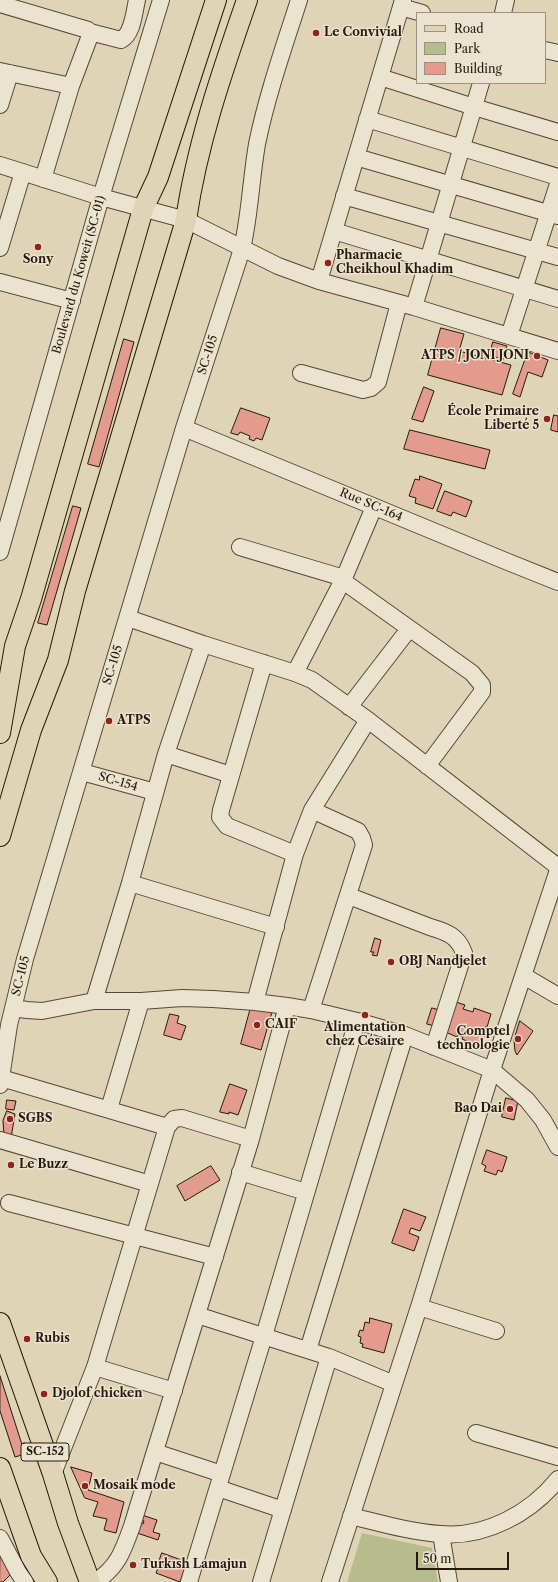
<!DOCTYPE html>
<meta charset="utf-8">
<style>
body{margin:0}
#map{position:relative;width:558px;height:1582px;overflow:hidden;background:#dfd4b6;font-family:"Libre Caslon Text",serif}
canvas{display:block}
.legend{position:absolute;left:416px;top:12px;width:130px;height:72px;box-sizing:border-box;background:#eae3d0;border:1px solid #9c9282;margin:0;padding:5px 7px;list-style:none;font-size:12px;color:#27190c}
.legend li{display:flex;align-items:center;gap:8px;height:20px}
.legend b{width:20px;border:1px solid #9c9282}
.scale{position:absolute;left:416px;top:1552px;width:93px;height:18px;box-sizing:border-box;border:2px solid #27190c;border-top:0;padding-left:5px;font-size:12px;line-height:14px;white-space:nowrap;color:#27190c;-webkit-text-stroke:3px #eae3d0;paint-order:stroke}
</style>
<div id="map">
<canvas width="558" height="1582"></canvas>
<ul class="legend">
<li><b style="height:5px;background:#dfd4b6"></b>Road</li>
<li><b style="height:11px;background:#b6bc8b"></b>Park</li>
<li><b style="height:11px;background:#e29b8d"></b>Building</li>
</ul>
<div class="scale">50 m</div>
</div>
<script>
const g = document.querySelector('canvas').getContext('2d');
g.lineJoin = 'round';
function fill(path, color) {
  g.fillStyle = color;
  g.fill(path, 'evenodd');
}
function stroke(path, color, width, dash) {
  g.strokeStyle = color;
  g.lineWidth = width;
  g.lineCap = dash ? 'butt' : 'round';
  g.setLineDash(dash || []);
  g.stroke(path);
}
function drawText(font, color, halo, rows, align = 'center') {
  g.font = font + ' "Libre Caslon Text",serif';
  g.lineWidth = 3;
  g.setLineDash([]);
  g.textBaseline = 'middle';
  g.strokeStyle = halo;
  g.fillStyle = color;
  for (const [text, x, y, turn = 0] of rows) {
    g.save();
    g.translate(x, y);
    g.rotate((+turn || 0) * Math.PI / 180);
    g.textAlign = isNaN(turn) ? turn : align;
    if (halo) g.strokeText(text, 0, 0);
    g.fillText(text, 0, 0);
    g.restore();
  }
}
const green = new Path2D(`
 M362 1533 432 1548 438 1582H347Z`);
const building = new Path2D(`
 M441 328 464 334 459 351 511 365 502 395 428 375Z
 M124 339 134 342 99 467 88 464Z
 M493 342 507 346 503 360 490 355Z
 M528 352 548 360 542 377 528 372 520 397 513 394Z
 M424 387 434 391 423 422 412 419Z
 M241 408 270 418 262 440 256 438 254 441 249 439 250 436 240 432 238 435 231 433Z
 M554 415 558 416V432L551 430Z
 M410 430 490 450 485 469 404 449Z
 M420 476 442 484 433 509 415 503 416 498 409 496 415 479 419 480Z
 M445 491 472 501 466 517 453 512 451 516 437 511Z
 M73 506 81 508 47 625 38 623Z
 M375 938 381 940 377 956 372 955 374 952H371Z
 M450 1000 465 1005 463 1009 473 1012 474 1008 491 1014 487 1027H485L484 1030 486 1031 481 1047 462 1039 463 1037 458 1035 457 1037 441 1030Z
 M251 1007 272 1012 261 1050 241 1044Z
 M432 1008 443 1011 438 1027 427 1024Z
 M170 1014 179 1016 177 1023 186 1026 181 1040 164 1035Z
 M520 1021 533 1031 517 1055 515 1051 514 1040Z
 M230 1084 247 1090 238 1115 229 1112V1114L220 1112Z
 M506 1098 518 1101 514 1120 502 1117Z
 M7 1100 16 1101 14 1110 6 1109Z
 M7 1111 15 1114 11 1138 4 1135 3 1121Z
 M487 1150 507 1157 502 1172 498 1170 496 1175 484 1171 486 1166 482 1164Z
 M211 1166 220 1180 185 1201 177 1186Z
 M404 1209 426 1217 420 1231 411 1228 409 1233 419 1237 414 1251 392 1243Z
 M370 1318 392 1324 384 1353 362 1347 363 1344 360 1343 361 1337 358 1336 360 1330 363 1331 365 1322 369 1323Z
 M0 1376 25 1454 15 1457 0 1411Z
 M71 1467 92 1473 88 1490 124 1502 116 1533 104 1530 107 1519 93 1516 98 1502 85 1498Z
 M142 1515 157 1520 153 1532 160 1534 158 1540 137 1533 140 1523 143 1524 144 1521 140 1520Z
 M0 1550 10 1575 3 1582H0Z
 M162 1553 187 1562 180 1582 156 1573 158 1568 162 1569 164 1564 159 1562Z`);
const minor = new Path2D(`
 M0 4 88 30 91 33 71 86 43 179
 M401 7 422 13
 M503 13 506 0
 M90 32 121 40C133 34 134 12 137 0
 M545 50 558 53
 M0 71 71 86
 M380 77 474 107 558 132
 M0 105 10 73
 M367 119 558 177
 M356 157 558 216
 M0 165 101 197 186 220 278 266 319 281 414 307 558 351
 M344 196 558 257
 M334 231 558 299
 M0 248 23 172
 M319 281 403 0
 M0 282 72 301
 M414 307 481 83
 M509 336 558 184
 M301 373 363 390 371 388 378 382 399 303
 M184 428 508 562 558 582
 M240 547 344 578
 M0 552 101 197 161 0
 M343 581 472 673 482 685V692L427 766
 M128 618 203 644 295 673 312 680 368 720 558 867
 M264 663 221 810 220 817 227 826 295 854
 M295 673 344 578 374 507
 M349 707 409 629
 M166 754 231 775
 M82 772 155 792
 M130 883 276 927
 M349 896 430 927C447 932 458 936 464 953L434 1047
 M524 976 558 996
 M94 1001 130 883 166 754 203 644
 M255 1002 295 854 312 810 368 720
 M13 1008 27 1010 42 1011 94 1001H141L182 998 213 999 255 1002 287 1006 311 1010 357 1021 405 1035 492 1070 527 1100 543 1120 558 1147
 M311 1010 364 845 362 838 358 831 312 810
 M1 1078 167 1127
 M0 1085 9 1025 25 959 184 428 242 249C250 214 251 179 257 144 267 95 284 47 299 0
 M109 1109 141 1001
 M0 1140 150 1184
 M240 1172 306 1192
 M9 1203 215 1257
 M419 1307 496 1331
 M197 1315 329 1357 394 1384
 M308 1350 405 1035
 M95 1367 174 1391
 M476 1433 558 1457
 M155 1452 222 1474
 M53 1474 95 1367 167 1127 174 1119 182 1118 251 1139
 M218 1488 283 1510
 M351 1516C380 1523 410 1532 441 1534 485 1538 531 1513 558 1479
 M441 1534 449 1582
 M0 1538 18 1572 25 1582
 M95 1582C118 1567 123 1551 132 1526L251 1139 287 1006
 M189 1582 264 1336 357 1021
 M261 1582 329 1357
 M330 1582 419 1307 492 1070 558 870`);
const major = new Path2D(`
 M0 733 15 646 31 599 143 209 158 177 216 0
 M0 836 31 730 58 660 75 591 186 220C197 144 222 72 247 0
 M0 1323 53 1474 68 1523 90 1582
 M0 1468 31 1556 47 1582`);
const markers = [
 [316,33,4,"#8f2418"],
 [38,247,4,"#8f2418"],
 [328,263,4,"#8f2418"],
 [537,356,4,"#8f2418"],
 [547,419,4,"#8f2418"],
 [109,721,4,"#8f2418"],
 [391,962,4,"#8f2418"],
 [365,1015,4,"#8f2418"],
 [257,1025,4,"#8f2418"],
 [518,1039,4,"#8f2418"],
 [510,1109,4,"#8f2418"],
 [10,1119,4,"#8f2418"],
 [11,1165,4,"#8f2418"],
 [27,1339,4,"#8f2418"],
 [44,1394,4,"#8f2418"],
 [85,1486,4,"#8f2418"],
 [133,1565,4,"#8f2418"]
];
const shields = [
 [45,1452,48]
];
const shieldNames = [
 ["SC-152",45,1452]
];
const poiNames = [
 ["Le Convivial",324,33],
 ["Pharmacie",336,256],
 ["Cheikhoul Khadim",336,270],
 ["Sony",38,260,"center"],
 ["ATPS / JONI JONI",529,356,"right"],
 ["École Primaire",539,412,"right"],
 ["Liberté 5",539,426,"right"],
 ["ATPS",117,721],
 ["OBJ Nandjelet",399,962],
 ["CAIF",265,1025],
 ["Alimentation",365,1028,"center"],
 ["chez Césaire",365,1042,"center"],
 ["Comptel",510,1032,"right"],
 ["technologie",510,1046,"right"],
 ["Bao Dai",502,1109,"right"],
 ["SGBS",18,1119],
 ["Le Buzz",19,1165],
 ["Rubis",35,1339],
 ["Djolof chicken",52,1394],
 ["Mosaik mode",93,1486],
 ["Turkısh Lamajun",141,1565]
];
const streetNames = [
 ["Boulevard du Koweit (SC-01)",79,275,-74],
 ["SC-105",208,355,-72],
 ["Rue SC-164",371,505,23],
 ["SC-105",113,665,-73],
 ["SC-154",118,782,16],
 ["SC-105",21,976,-76]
];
fill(green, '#b6bc8b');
fill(building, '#e29b8d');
stroke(building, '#27190c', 1);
stroke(minor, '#554836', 18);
stroke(major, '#27190c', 22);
stroke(minor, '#eae3d0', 16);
stroke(major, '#dfd4b6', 20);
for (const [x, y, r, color] of markers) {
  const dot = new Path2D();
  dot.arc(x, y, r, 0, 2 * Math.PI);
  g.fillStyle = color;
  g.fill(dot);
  stroke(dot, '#eae3d0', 1.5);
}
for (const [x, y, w] of shields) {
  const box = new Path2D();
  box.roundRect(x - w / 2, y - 9, w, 18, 3);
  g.fillStyle = '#eae3d0';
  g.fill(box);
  stroke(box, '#27190c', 1);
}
drawText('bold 11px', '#27190c', null, shieldNames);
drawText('bold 12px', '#27190c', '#eae3d0', poiNames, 'left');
drawText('12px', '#27190c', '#eae3d0', streetNames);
</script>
